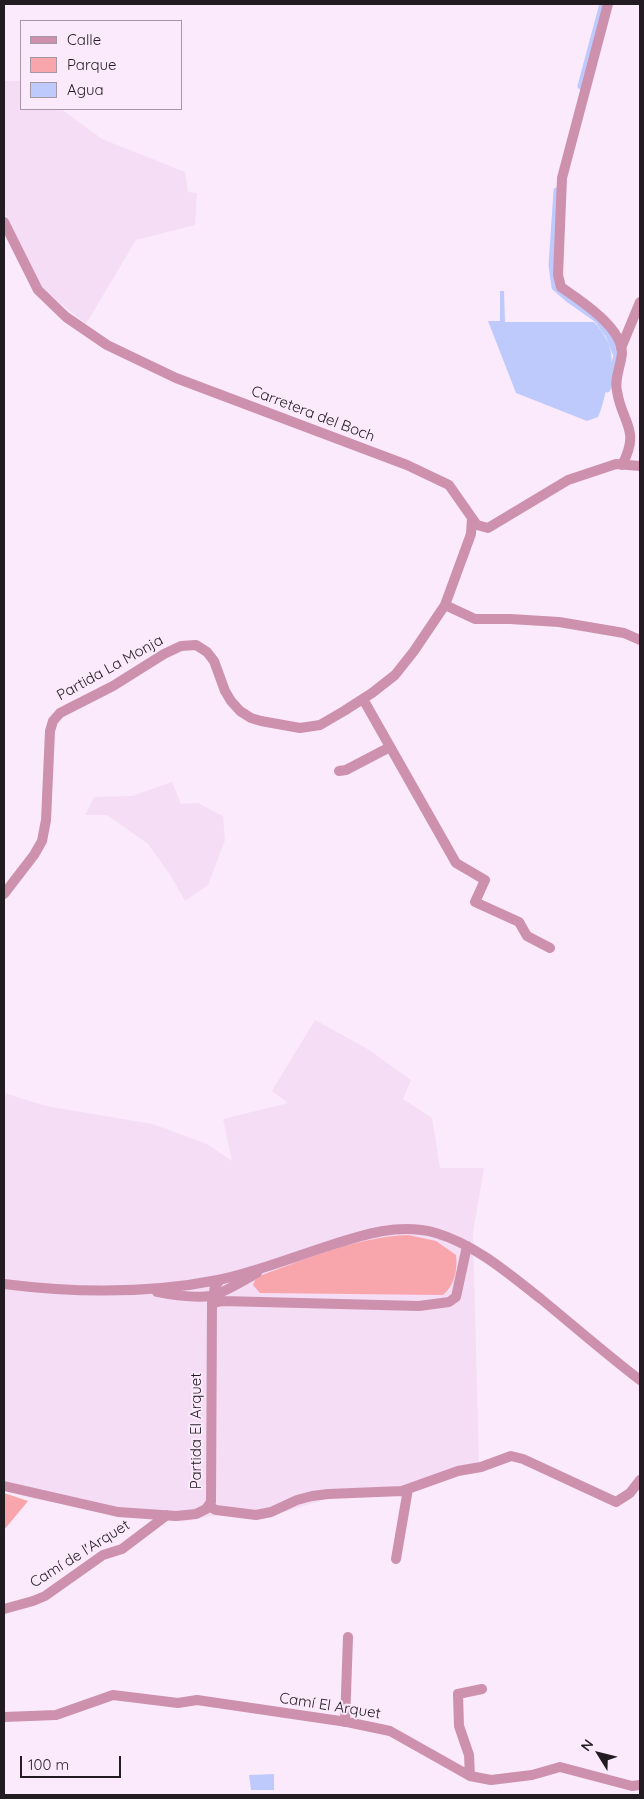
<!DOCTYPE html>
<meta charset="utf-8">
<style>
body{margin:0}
#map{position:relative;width:644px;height:1799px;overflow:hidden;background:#fbeafb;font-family:Quicksand,sans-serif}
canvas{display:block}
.frame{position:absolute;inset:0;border:5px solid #221c22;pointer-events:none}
.legend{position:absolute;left:20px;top:20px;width:162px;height:90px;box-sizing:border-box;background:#fbeafb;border:1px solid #a498a4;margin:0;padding:6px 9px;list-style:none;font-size:15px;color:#221c22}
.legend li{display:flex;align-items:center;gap:10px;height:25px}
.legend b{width:25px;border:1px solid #a498a4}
.north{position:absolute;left:574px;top:1729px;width:50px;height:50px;-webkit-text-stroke:4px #fbeafb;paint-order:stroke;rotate:306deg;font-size:14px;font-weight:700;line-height:20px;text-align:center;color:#221c22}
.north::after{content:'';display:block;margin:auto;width:18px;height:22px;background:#221c22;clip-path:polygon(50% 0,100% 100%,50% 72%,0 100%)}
.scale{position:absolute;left:20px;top:1756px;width:101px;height:22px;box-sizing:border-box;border:2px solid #221c22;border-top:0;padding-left:6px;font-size:15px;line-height:18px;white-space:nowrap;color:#221c22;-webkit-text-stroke:4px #fbeafb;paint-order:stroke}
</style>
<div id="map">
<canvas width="644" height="1799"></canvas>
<div class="frame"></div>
<ul class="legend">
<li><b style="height:6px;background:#cd91ae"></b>Calle</li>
<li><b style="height:14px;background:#f9a5ac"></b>Parque</li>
<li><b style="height:14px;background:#bfcafc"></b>Agua</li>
</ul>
<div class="north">N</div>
<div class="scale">100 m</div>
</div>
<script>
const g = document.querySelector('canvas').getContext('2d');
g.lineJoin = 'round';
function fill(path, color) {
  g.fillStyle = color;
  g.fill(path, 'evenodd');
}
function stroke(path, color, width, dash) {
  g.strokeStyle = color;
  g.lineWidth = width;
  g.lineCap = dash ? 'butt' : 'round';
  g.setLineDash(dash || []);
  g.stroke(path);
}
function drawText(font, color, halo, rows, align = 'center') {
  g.font = font + ' Quicksand,sans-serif';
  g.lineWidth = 4;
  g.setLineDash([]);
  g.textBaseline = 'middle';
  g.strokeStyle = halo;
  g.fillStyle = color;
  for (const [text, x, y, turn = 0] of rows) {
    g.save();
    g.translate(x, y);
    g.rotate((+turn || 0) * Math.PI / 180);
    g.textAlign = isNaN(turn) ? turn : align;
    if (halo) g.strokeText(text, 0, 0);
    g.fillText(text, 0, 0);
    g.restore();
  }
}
const built = new Path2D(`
 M4 81H21V109H61L102 139 185 172 188 192 197 193 195 225 136 240 86 324 44 290 4 212Z
 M172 782 181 804 198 803 223 816 225 840 208 885 185 901 171 876 148 844 107 815H85L94 797 132 796Z
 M315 1020 366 1048 411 1080 403 1099 432 1118 440 1168H484L473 1232 479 1467 399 1496 327 1499 271 1516 217 1515 181 1522 33 1499 4 1490V1093L46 1106 152 1124 207 1144 232 1161 223 1119 288 1103 272 1091Z`);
const green = new Path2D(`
 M408 1235 436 1241 456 1255C458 1270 454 1286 443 1295L260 1293 253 1285 255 1280 262 1275C309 1258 357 1237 408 1235Z
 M4 1493 28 1501 4 1530Z`);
const water = new Path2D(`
 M500 291H504L505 322H594C616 346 614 361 606 390 604 399 602 408 598 417L587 421 516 393 488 321H500Z
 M274 1774V1790H251L249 1775Z`);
const canal = new Path2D(`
 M581 86 603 4
 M557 191 552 265 555 287 570 300 597 319 609 335 617 356 607 389`);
const minor = new Path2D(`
 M608 4 562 178 558 275 561 287C580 300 622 327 622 353 621 365 614 380 617 391 622 424 641 429 622 465
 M4 222 38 290 66 317 107 345 176 378 407 465 449 485 477 525 488 528 568 480 616 464 640 466
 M621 348 640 302
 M445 605 475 619H510L559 622 624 633 640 640
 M363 699 456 863 485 880 475 902 519 922 527 936 550 948
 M339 771 346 770 390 747
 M4 894 34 855 42 841 46 820 50 731 53 721 60 713 113 686 164 654 181 646 196 645 207 652 214 661 225 691 231 701 240 711 251 718 261 721 300 728 320 725 344 711 372 693 395 675 414 651 445 605 471 534 472 518
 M4 1284C75 1293 147 1294 218 1280 253 1273 288 1259 322 1248 359 1236 397 1222 436 1233 476 1245 509 1274 541 1299 574 1326 606 1354 640 1380
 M157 1292C170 1295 203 1299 215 1295 230 1289 243 1281 257 1273
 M212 1303 222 1301 419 1306 449 1302 456 1297 467 1246
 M4 1486 118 1512 176 1516 196 1514 206 1509 211 1502 212 1303 215 1286 220 1280
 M208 1506 216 1510 256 1515 271 1512 297 1500 312 1496 328 1494 402 1491 458 1471 481 1467 511 1456 523 1459 616 1502 630 1493 640 1480
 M396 1559 408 1489
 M4 1609 33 1601 45 1596 103 1555 122 1549 167 1515
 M4 1717 56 1715 113 1695 178 1703 197 1700 347 1722 390 1731 470 1776 491 1780 532 1775 560 1767 632 1786 640 1785
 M345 1722 348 1637
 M470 1776 469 1755 459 1726 458 1694 482 1689`);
const streetNames = [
 ["Carretera del Boch",313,414,21],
 ["Partida La Monja",110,668,-29],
 ["Partida El Arquet",196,1431,-90],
 ["Camí de l'Arquet",80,1554,-32],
 ["Camí El Arquet",330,1706,9]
];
fill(built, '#f4ddf5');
fill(green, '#f9a5ac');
fill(water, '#bfcafc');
stroke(canal, '#bfcafc', 7);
stroke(minor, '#cd91ae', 10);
drawText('15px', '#221c22', '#fbeafb', streetNames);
</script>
